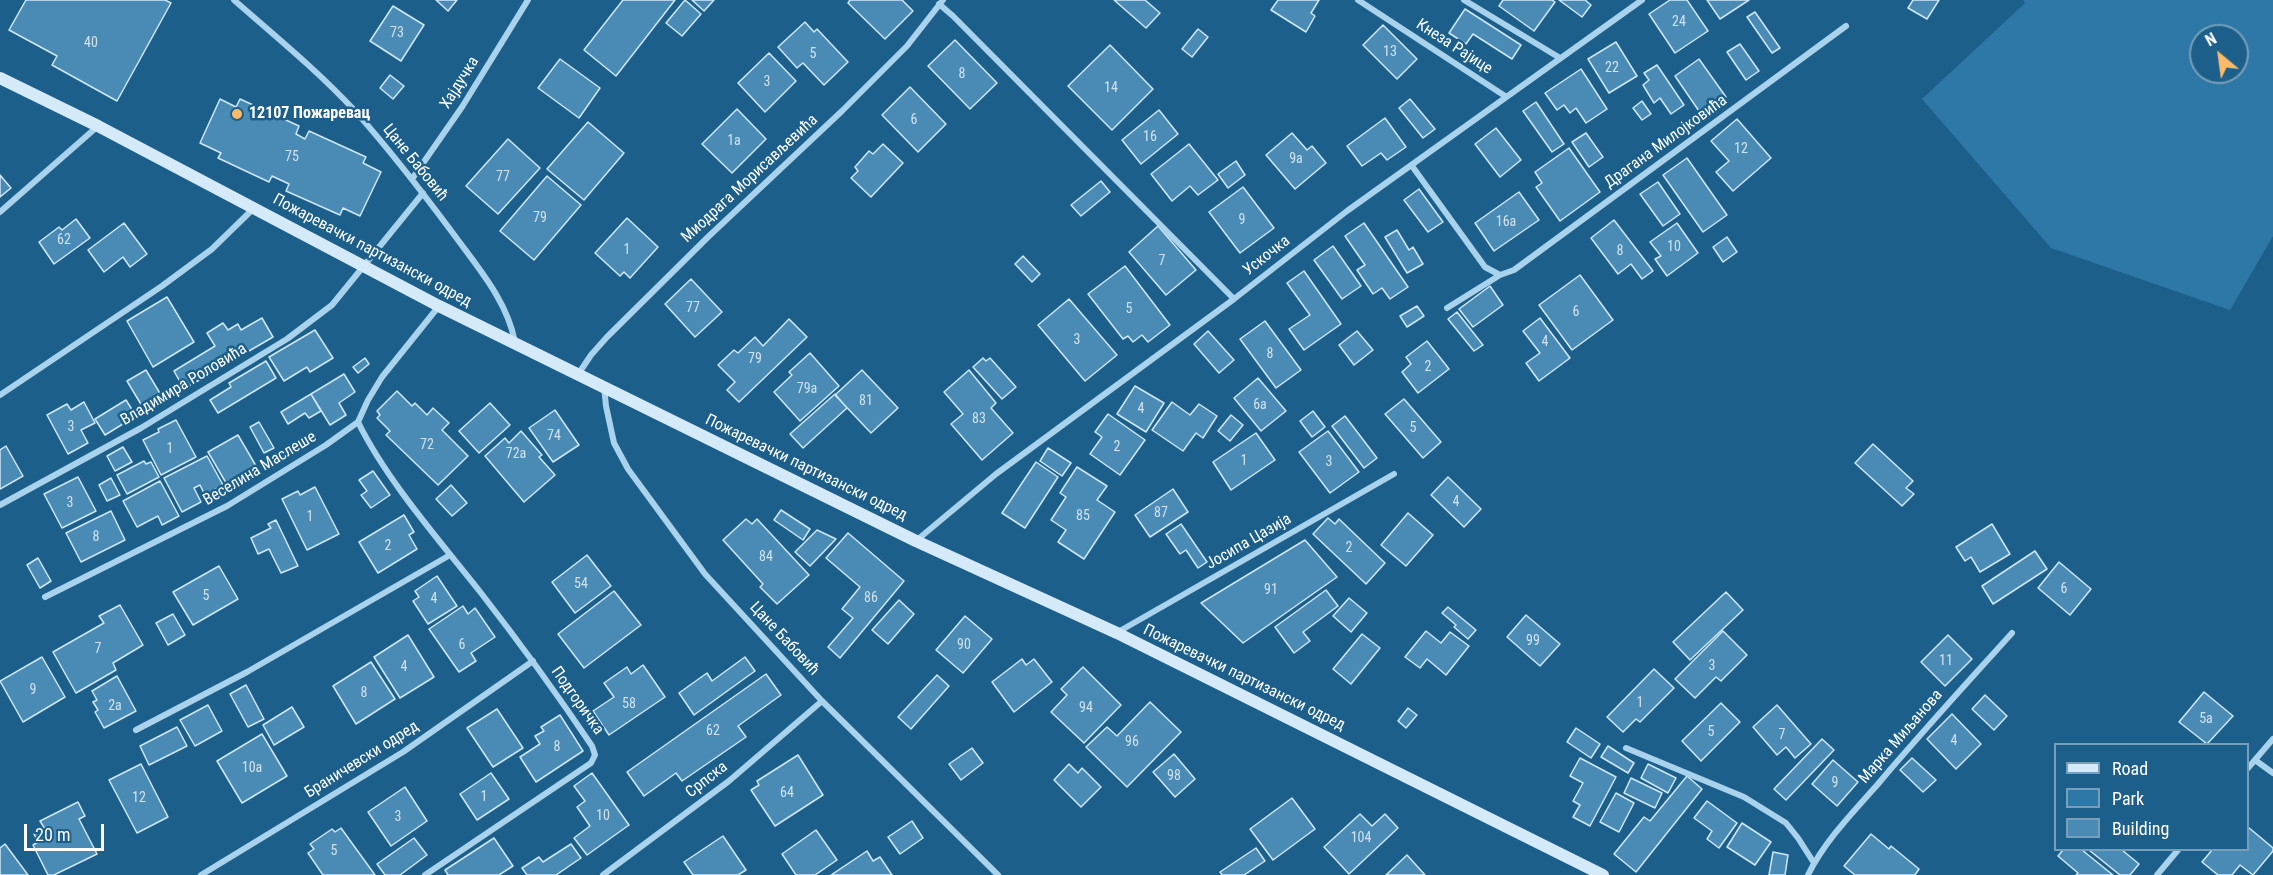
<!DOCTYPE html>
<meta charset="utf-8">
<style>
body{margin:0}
#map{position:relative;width:2273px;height:875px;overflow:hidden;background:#1d5f8b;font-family:"Roboto Condensed",sans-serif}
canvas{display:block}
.legend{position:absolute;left:2054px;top:743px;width:195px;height:108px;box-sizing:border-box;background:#1d5f8b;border:2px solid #779fb9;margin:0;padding:8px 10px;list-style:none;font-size:18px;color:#fff}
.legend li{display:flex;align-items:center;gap:12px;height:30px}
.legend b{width:30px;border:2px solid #779fb9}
.north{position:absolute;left:2189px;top:24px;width:60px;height:60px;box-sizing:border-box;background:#1d5f8b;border:2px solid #779fb9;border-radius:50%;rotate:331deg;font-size:16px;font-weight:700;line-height:24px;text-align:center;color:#fff}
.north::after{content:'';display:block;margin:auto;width:21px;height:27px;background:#fcba67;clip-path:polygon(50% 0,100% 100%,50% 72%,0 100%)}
.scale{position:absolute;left:24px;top:824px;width:80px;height:27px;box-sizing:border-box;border:3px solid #fff;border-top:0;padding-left:8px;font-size:18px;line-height:21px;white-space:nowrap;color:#fff;-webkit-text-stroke:4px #1d5f8b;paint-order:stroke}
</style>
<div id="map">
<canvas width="2273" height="875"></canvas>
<ul class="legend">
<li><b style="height:8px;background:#d5eaf9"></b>Road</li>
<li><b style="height:16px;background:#2d78a7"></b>Park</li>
<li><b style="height:16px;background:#4a8bb5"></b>Building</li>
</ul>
<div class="north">N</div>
<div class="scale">20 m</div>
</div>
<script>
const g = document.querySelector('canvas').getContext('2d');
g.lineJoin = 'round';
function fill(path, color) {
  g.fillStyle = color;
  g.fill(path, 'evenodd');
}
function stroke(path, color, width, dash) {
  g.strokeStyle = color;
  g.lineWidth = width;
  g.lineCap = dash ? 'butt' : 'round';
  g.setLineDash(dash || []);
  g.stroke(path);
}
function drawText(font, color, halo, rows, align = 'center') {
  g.font = font + ' "Roboto Condensed",sans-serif';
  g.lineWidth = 5;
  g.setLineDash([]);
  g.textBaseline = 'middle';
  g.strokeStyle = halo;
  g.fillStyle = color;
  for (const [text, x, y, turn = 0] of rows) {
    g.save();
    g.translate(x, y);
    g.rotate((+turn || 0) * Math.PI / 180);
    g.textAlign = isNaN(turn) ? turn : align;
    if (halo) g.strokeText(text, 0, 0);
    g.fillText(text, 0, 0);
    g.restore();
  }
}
const green = new Path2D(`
 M2023 0H2273V236L2230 310 2051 248 1922 99 2025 3ZM2201 36H2237V72H2201Z`);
const building = new Path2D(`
 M26 0H165L171 3 117 101 52 65 57 56 9 30Z
 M436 0H457L448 11Z
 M623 0H675L616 76 584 50Z
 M685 0 701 14 682 36 666 23Z
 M692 0H714L704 11Z
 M850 0H902L913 11 885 39 848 3Z
 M1114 0H1145L1160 13 1146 28Z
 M1278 0H1319L1311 13 1315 16 1306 32 1271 10Z
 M1503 0H1552L1555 2 1534 31 1499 6Z
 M1559 0H1585L1591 5 1582 17Z
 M1670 0H1687L1708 31 1675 53 1649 14Z
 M1707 0H1749L1720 19Z
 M1913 0H1939L1927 19 1908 8Z
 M393 6 424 25 401 61 370 41Z
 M1465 9 1521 45 1512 59 1473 34 1466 44 1449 33Z
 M1755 12 1780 48 1772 53 1747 17Z
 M805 22 814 32 817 29 848 62 824 85 803 63 797 68 778 47Z
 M1383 25 1417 59 1397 79 1363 45Z
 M1198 29 1208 37 1192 57 1182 49Z
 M955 40 997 83 970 109 928 66Z
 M1616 42 1637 76 1609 93 1588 59Z
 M1740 44 1759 71 1746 80 1727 52Z
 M1110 45 1153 89 1112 130 1068 86Z
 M769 53 796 81 765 112 738 83Z
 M560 59 600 88 579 118 538 88Z
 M1699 59 1726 97 1701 114 1675 76Z
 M1657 65 1684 105 1671 114 1660 98 1654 103 1643 85 1649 80 1644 73Z
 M1581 69 1607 109 1586 123 1576 108 1570 113 1564 105 1557 110 1545 93Z
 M390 75 404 86 393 99 380 88Z
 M910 87 946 124 918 152 882 115Z
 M220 99 236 107 240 99 299 126 296 134 305 139 309 131 366 157 363 163 381 172 360 216 343 208 340 215 286 191 289 184 272 176 269 182 218 158 221 153 200 143Z
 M1410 99 1435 129 1423 138 1399 108Z
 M1642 101 1651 114 1642 120 1633 108Z
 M1536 102 1564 144 1552 152 1523 111Z
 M737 109 766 139 732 173 702 144Z
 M1159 110 1178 134 1141 164 1122 140Z
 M1385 118 1406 147 1387 160 1381 153 1362 166 1347 146Z
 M1737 119 1771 158 1733 191 1716 172 1729 161 1711 141Z
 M588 122 624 153 584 200 547 169Z
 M1496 128 1521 160 1500 177 1475 144Z
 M1292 133 1307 150 1312 146 1326 163 1295 189 1266 155Z
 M1586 133 1603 157 1589 167 1572 142Z
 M508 139 540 168 498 214 466 186Z
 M883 144 903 163 871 197 851 178 858 171 855 167 869 151 873 154Z
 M1189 144 1218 180 1198 195 1190 186 1172 201 1151 174Z
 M1569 148 1600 192 1560 221 1536 187 1542 183 1535 172Z
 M1687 158 1727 215 1703 232 1663 175Z
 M1236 161 1245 175 1228 188 1218 174Z
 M0 175 11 188 0 197Z
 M547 176 581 205 534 260 500 231Z
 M1101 181 1110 192 1081 216 1071 205Z
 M1658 182 1680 214 1663 226 1640 194Z
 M1243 187 1274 228 1240 253 1209 212Z
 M1419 189 1443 222 1428 232 1404 200Z
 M1519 192 1539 220 1494 251 1475 223Z
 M627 218 658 247 630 278 624 272 620 276 595 253Z
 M76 219 90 238 54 264 39 242 59 227 62 230Z
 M1614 220 1653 271 1642 279 1631 264 1618 274 1591 238Z
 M124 223 147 254 130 267 123 257 104 272 88 250Z
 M1364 223 1408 287 1390 299 1382 288 1373 294 1357 270 1365 265 1345 236Z
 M1677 223 1698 253 1667 276 1655 259 1661 256 1650 242Z
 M1158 226 1196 270 1166 295 1129 252Z
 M1397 230 1409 250 1413 247 1423 264 1407 273 1385 237Z
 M1727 237 1737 252 1723 262 1713 247Z
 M1333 246 1361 286 1342 299 1314 260Z
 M1023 256 1040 274 1032 282 1015 264Z
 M1125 266 1170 325 1148 342 1142 335 1133 342 1128 336 1123 339 1088 294Z
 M1304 271 1341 324 1304 350 1289 329 1310 315 1287 283Z
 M1580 275 1613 320 1572 350 1539 305Z
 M691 279 722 312 695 337 665 304Z
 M1490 286 1503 305 1473 327 1459 309Z
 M167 297 194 342 153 367 127 321Z
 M1069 299 1117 355 1085 381 1038 325Z
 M1417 306 1424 316 1407 327 1400 316Z
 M1457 312 1483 345 1474 351 1448 319Z
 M262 318 273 337 184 389 174 371 215 346 207 333 223 323 228 330 238 324 241 330Z
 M1540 318 1570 358 1539 381 1526 363 1540 353 1523 331Z
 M789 319 807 337 739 402 727 390 735 382 718 365 734 350 738 353 755 337 763 346Z
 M1265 321 1301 370 1276 388 1240 339Z
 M315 330 333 358 310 372 307 367 284 381 269 357Z
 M1208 331 1234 360 1219 373 1194 344Z
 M1357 331 1373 350 1354 365 1339 345Z
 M1427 341 1449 369 1418 393 1402 372 1411 364 1406 357Z
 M810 353 839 386 800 421 774 392 792 375 789 372Z
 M365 358 369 364 358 373 353 367Z
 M983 358 986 361 990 358 1016 387 1002 399 973 367Z
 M266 361 276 378 218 413 210 400 231 387 229 383Z
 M146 370 164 400 145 411 127 381Z
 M862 370 898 408 871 433 835 395Z
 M969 370 996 403 991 408 1013 433 982 460 951 424 963 414 944 392Z
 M344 374 355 392 339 403 346 415 330 425 311 394Z
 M1258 378 1286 411 1261 431 1234 398Z
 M1135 386 1164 403 1146 432 1117 414Z
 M397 391 412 406 415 403 427 415 433 408 449 423 442 430 468 456 438 485 386 435 390 431 377 418 380 415 377 411Z
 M311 394 321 411 309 418 305 413 288 424 281 412Z
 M835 394 847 408 803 448 790 434Z
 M1404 399 1441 442 1423 458 1385 414Z
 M126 400 136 416 105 435 95 419Z
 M84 402 95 423 81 430 88 443 68 454 47 415 67 404 71 410Z
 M1172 402 1190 415 1199 404 1217 416 1203 438 1196 433 1183 451 1152 430Z
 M490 403 510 425 479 453 459 431Z
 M555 410 579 445 553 462 529 428Z
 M1313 411 1325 427 1312 437 1300 421Z
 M1108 414 1145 440 1120 475 1090 454 1102 437 1095 432Z
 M1231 415 1243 425 1230 441 1218 431Z
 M1345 416 1377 458 1364 468 1332 426Z
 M176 420 196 457 161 475 143 440 159 432 158 429Z
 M259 422 274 448 264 453 250 427Z
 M521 431 542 455 539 457 555 475 524 502 485 456 505 438 509 443Z
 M1328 431 1359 472 1330 493 1299 452Z
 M1256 433 1275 460 1231 490 1213 462Z
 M238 435 259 471 229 488 208 452Z
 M1873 444 1913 481 1906 488 1914 494 1902 506 1855 463Z
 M6 446 23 476 0 489V450Z
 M123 447 132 462 115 471 107 456Z
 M1048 448 1071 463 1062 476 1040 461Z
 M207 456 223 485 205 495 200 485 194 488 201 502 182 512 164 478Z
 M144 461 146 464 151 462 159 477 127 494 117 475Z
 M1036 462 1058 477 1025 528 1002 513Z
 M1077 467 1107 486 1097 500 1115 512 1084 559 1058 542 1066 530 1051 520 1066 497 1060 493Z
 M373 471 390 495 371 508 361 495 367 491 359 480Z
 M78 477 96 511 62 528 44 494Z
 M1448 477 1481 509 1464 527 1431 495Z
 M111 478 120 495 107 501 99 485Z
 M160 481 179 516 162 525 158 516 137 527 123 501Z
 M451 485 467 503 452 516 436 499Z
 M315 487 339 534 307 550 282 499 298 491 300 495Z
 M1173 489 1188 512 1150 537 1135 515Z
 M781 510 810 529 803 540 774 520Z
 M111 511 125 540 81 562 66 533Z
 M1408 513 1433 535 1406 566 1381 545Z
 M404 515 414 532 409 535 417 549 378 573 359 542Z
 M1328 518 1335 524 1339 519 1385 563 1366 584 1313 534Z
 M746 519 752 524 757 519 809 575 777 604 760 587 763 584 723 540Z
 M276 520 298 566 281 573 269 549 258 554 251 538 271 528 268 524Z
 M1181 524 1207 562 1198 568 1186 550 1180 554 1166 534Z
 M1992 524 2010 554 1980 572 1971 557 1965 561 1956 547Z
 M817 530 836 539 810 566 795 552Z
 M848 533 904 581 840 658 828 647 853 618 842 609 860 587 826 558Z
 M1305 540 1337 577 1243 643 1201 603Z
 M2035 551 2047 569 1993 604 1982 586Z
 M587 555 611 586 575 613 552 582Z
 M38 558 51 581 40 588 27 565Z
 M2059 562 2091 589 2070 615 2038 588Z
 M219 566 238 599 193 625 173 592Z
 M437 576 457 606 428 624 413 601 419 597 415 591Z
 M1326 590 1338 606 1303 632 1310 641 1294 653 1275 627Z
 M614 591 641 625 584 668 558 634Z
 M1726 592 1743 610 1690 660 1673 642Z
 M1349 598 1367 613 1351 632 1333 616Z
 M899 600 914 614 888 644 872 630Z
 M120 605 143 645 113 663 116 670 76 693 53 652 104 623 99 616Z
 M463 606 468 614 475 608 495 637 471 653 476 661 459 672 429 629Z
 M1448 607 1476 630 1468 639 1454 627 1456 625 1442 613Z
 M173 614 185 635 168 645 156 623Z
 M1526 615 1560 644 1540 666 1507 637Z
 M965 616 992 639 963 673 936 650Z
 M1426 631 1441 643 1450 632 1469 646 1446 675 1427 659 1420 668 1405 657Z
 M1723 631 1747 655 1721 681 1716 677 1695 698 1675 679Z
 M1362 634 1380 648 1351 684 1333 669Z
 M408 635 434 677 400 698 374 657Z
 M1948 635 1972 659 1945 686 1921 662Z
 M42 657 65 697 23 722 0 681Z
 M745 657 755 671 694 715 679 693 707 673 712 681Z
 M1022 659 1026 665 1034 659 1052 682 1014 712 992 682Z
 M371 662 395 699 356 724 333 686Z
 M643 665 665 697 609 735 593 711 614 697 604 683 627 667 631 674Z
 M1083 667 1121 705 1084 743 1051 712 1067 695 1061 689Z
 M1654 669 1674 688 1640 722 1636 719 1623 732 1607 717Z
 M766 674 781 695 738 726 746 737 682 781 676 773 644 796 627 772Z
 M937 675 949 686 911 729 898 717Z
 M117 676 136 711 104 728 95 712 98 710 93 702 97 700 92 691Z
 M246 685 264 719 248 727 230 694Z
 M2204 692 2233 716 2207 744 2179 722Z
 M1985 695 2007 716 1994 730 1972 709Z
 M1150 702 1181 732 1127 787 1086 747 1107 727 1117 736Z
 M1721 703 1740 722 1701 761 1682 741Z
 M208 705 222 731 195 746 180 720Z
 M1777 705 1811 744 1795 758 1786 747 1777 755 1753 727Z
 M292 707 304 727 274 745 263 725Z
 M1408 708 1417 715 1406 728 1398 721Z
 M497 709 523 748 493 767 467 728Z
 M1952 714 1981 744 1956 769 1927 739Z
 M560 715 583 751 536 782 520 757 540 744 535 736 544 731 541 727Z
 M177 727 187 746 149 765 140 746Z
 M1576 728 1600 744 1591 758 1567 742Z
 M262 734 287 776 242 803 217 761Z
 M1822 739 1834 750 1786 800 1774 789Z
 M1608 746 1634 763 1628 773 1601 757Z
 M972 748 983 763 961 780 949 764Z
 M1174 754 1195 779 1175 797 1153 772Z
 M798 755 823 795 775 826 751 790 759 785 757 781Z
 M1580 758 1616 777 1590 826 1573 817 1580 805 1573 801 1583 783 1570 776Z
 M1912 758 1936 780 1923 792 1900 770Z
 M1833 760 1858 782 1837 806 1812 784Z
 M141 764 168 817 137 833 109 780Z
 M1069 764 1078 773 1082 768 1101 787 1081 807 1054 780Z
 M1648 764 1676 778 1668 793 1641 778Z
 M491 773 509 799 477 820 460 794Z
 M592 773 629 825 587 855 574 838 590 826 577 807 585 801 574 786Z
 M1687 776 1702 789 1636 872 1614 854 1644 817 1650 821Z
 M1631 778 1662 793 1655 808 1624 793Z
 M405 787 427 821 391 846 368 812Z
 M1616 793 1634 803 1619 832 1600 822Z
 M1292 798 1315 829 1273 860 1250 829Z
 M1707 801 1737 823 1719 848 1707 839 1712 831 1694 818Z
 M78 802 85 816 79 819 97 854 54 875H48L33 845 38 842 34 834 45 829 40 821Z
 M1360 814 1372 826 1385 814 1398 828 1349 874 1324 847Z
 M912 821 923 838 900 854 888 837Z
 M1742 823 1771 842 1755 865 1727 847Z
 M2248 827 2273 848V851L2253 875 2240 865 2232 875H2218L2202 862 2212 850H2248Z
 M341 828 375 875H323L308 853 314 849 310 844 332 829 335 832Z
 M816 830 837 860 815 875H796L782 854Z
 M1871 834 1889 849 1891 846 1919 869 1915 875H1855L1844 866Z
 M723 836 746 870 738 875H693L684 862Z
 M414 838 427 855 400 875H385L377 864Z
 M494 838 513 866 499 875H448L445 870Z
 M5 844 28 875H0V848Z
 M571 844 581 858 556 875H527L522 868 539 857 543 862Z
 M1256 848 1265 861 1244 875H1222L1220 872Z
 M2063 850H2082L2113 875H2076L2078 873 2058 856Z
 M2089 850H2122L2139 864 2130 875H2120Z
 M867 851 873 861 880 857 892 875H831Z
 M1773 852 1788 855 1785 875H1769Z
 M1407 855 1425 875H1386Z`);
const street = new Path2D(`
 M234 0C275 36 318 71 355 111 391 151 423 193 455 236 479 269 507 301 515 342
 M1358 0 1505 96
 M1464 0 1560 58
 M939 4 953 16 1234 299
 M1412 166 1485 267 1500 275 1514 270 1846 26
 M412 179 462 107 528 0
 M0 212 98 126
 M1447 308 1500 275
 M579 373 591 355 607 337 708 237 842 111 907 46 943 0
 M604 386 606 406 614 443 628 469 705 574 822 701 998 875
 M0 395 162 286 212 249 254 208
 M358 422C387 481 440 541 481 593 520 643 557 694 592 746L595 755 591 763 425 875
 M0 505 141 428 287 339 332 305 423 193
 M917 540 996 474 1234 299 1347 211 1642 0
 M45 597 227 506 326 445 358 422 368 400 382 377 439 306
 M1118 632 1394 474
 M136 730 247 672 450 555
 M1626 748 1744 797 1786 823 1798 838 1814 863
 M2255 760 2273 773
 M2248 768 2273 739
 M201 875 403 752 533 661
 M603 875 729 781 822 701
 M1808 875C1824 842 1853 812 1878 784 1921 733 1967 683 2012 633
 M2157 875 2178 850`);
const secondary = new Path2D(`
 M0 78 98 126 439 306 916 541 1117 633 1603 875`);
const markers = [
 [237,114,6,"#fcba67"]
];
const numberNames = [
 ["24",1679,22],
 ["73",397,33],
 ["40",91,43],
 ["13",1390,52],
 ["5",813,54],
 ["22",1612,68],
 ["8",962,74],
 ["3",767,82],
 ["14",1111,88],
 ["6",914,120],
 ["16",1150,137],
 ["1a",734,141],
 ["12",1741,149],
 ["75",292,157],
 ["9a",1296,159],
 ["77",503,177],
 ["79",540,218],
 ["9",1242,220],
 ["16a",1506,222],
 ["62",64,240],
 ["10",1674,247],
 ["1",627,250],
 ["8",1620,251],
 ["7",1162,261],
 ["77",693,308],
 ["5",1129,309],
 ["6",1576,312],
 ["3",1077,340],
 ["4",1545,342],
 ["8",1270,354],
 ["79",755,359],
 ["2",1428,367],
 ["79a",807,389],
 ["81",866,401],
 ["6a",1260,405],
 ["4",1141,409],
 ["83",979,419],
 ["3",71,427],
 ["5",1413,428],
 ["74",554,436],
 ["72",427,445],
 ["2",1117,447],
 ["1",170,449],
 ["72a",516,454],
 ["1",1244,461],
 ["3",1329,462],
 ["4",1456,502],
 ["3",70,503],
 ["87",1161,513],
 ["85",1083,516],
 ["1",310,517],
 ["8",96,537],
 ["2",388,546],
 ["2",1349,548],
 ["84",766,557],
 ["54",581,584],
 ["6",2064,589],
 ["91",1271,590],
 ["5",206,596],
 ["86",871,598],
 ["4",434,599],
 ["99",1533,641],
 ["6",462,645],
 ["90",964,645],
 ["7",98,649],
 ["11",1946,661],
 ["3",1712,666],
 ["4",404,667],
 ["9",33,690],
 ["8",364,693],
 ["1",1640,703],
 ["58",629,704],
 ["2a",115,706],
 ["94",1086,708],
 ["5a",2206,719],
 ["62",713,731],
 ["5",1711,732],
 ["7",1782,735],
 ["4",1954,741],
 ["96",1132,742],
 ["8",557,747],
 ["10a",252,768],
 ["98",1174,776],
 ["9",1835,783],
 ["64",787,793],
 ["1",484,797],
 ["12",139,798],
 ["10",603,816],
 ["3",398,817],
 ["104",1361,838],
 ["5",334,851]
];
const streetNames = [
 ["Кнеза Рајице",1454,47,33],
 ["Хајдучка",460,83,-58],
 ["Драгана Милојковића",1666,142,-36],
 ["Цане Бабовић",415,163,51],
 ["Миодрага Морисављевића",750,179,-43],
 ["Пожаревачки партизански одред",372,251,28],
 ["Ускочка",1267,256,-38],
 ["Владимира Роловића",184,385,-31],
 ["Пожаревачки партизански одред",806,468,26],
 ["Веселина Маслеше",260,469,-31],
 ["Јосипа Цазија",1249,542,-30],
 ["Цане Бабовић",784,639,47],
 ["Пожаревачки партизански одред",1244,678,26],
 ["Подгоричка",577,701,55],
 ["Марка Миљанова",1901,737,-49],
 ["Браничевски одред",362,760,-32],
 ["Српска",707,780,-38]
];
const poiNames = [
 ["12107 Пожаревац",249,114]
];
fill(green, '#2d78a7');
fill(building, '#4a8bb5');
stroke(building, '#cee8f9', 1.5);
stroke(street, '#a9d2ec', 6);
stroke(secondary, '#d5eaf9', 12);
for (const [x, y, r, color] of markers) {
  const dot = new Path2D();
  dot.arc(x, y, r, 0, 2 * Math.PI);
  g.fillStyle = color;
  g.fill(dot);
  stroke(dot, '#1d5f8b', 2);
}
drawText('14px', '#d2e2ec', null, numberNames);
drawText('16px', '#fff', '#1d5f8b', streetNames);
drawText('bold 16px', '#fff', '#1d5f8b', poiNames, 'left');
</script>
